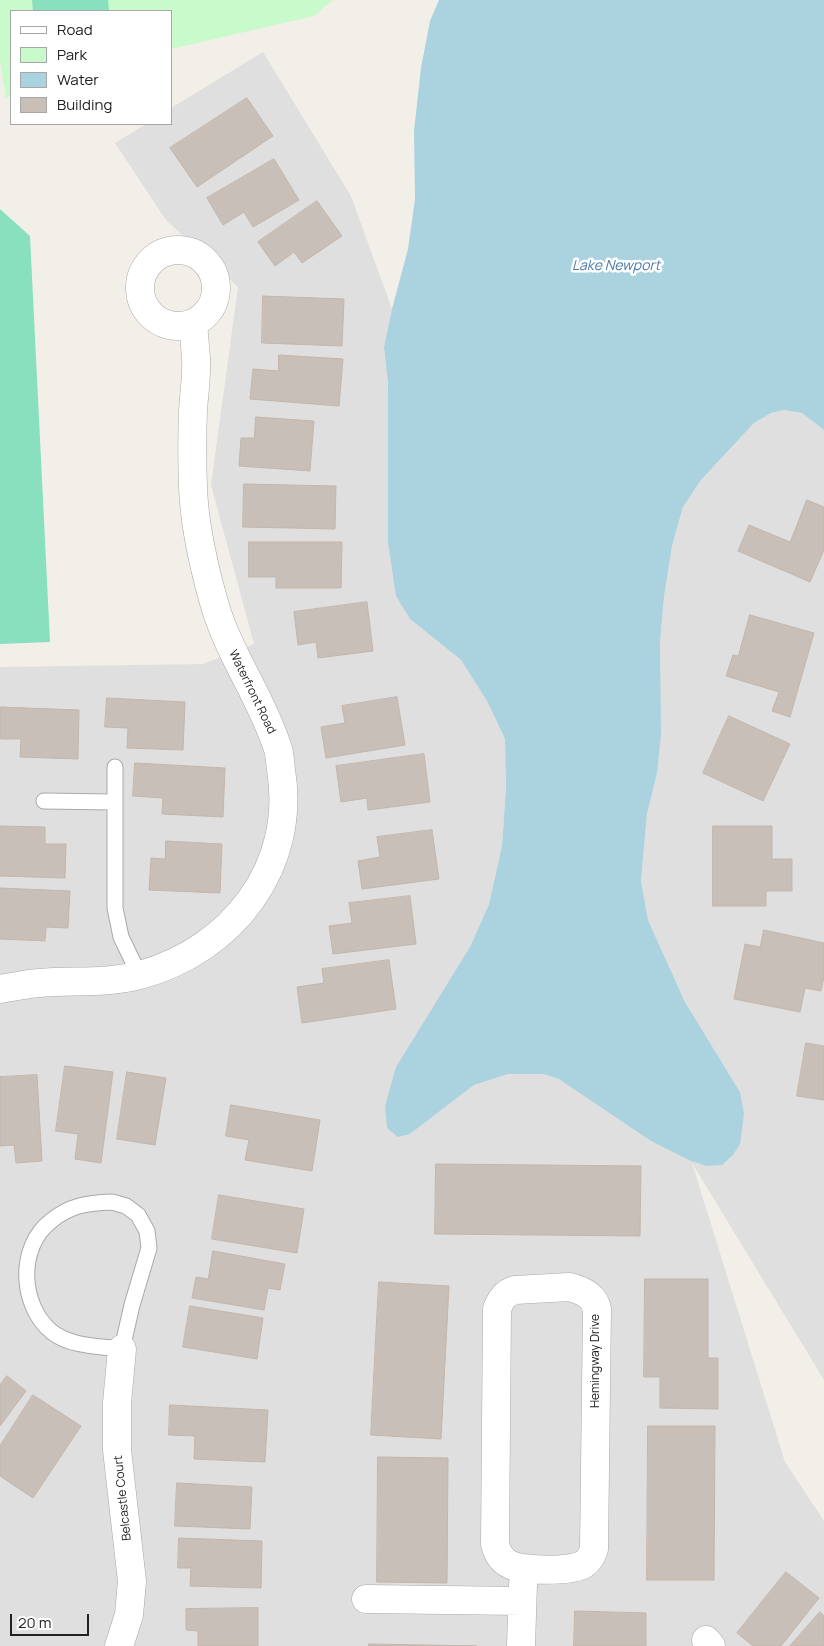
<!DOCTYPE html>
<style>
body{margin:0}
#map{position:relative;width:824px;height:1646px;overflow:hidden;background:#f2efe9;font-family:Manrope,sans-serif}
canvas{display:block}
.legend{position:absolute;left:10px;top:10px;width:162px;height:115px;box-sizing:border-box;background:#fff;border:1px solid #a7a7a7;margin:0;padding:6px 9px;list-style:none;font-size:15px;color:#222}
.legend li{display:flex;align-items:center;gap:10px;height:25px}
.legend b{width:25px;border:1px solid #a7a7a7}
.scale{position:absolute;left:10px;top:1614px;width:79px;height:22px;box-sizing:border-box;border:2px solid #222;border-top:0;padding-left:6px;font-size:15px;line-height:18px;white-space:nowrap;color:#222;-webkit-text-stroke:4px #fff;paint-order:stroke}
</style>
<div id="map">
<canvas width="824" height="1646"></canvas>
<ul class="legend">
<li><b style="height:6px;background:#fff"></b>Road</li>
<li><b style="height:14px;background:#c8facc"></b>Park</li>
<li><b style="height:14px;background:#aad3df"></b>Water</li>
<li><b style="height:14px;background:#c7bfb8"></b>Building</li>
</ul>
<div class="scale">20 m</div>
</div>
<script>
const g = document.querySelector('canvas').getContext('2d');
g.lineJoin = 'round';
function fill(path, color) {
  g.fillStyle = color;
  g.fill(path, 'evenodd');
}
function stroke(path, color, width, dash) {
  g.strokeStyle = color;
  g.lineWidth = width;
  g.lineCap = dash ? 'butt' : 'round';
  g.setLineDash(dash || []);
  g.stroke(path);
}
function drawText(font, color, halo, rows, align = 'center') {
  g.font = font + ' Manrope,sans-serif';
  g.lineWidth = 5;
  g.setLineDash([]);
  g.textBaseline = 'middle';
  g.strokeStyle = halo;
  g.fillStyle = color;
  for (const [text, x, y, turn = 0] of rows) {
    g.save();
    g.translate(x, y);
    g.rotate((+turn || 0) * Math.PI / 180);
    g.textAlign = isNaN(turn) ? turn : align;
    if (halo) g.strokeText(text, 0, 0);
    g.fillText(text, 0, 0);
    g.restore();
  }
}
const residential = new Path2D(`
 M263 52 351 196 392 309 384 347 410 619 461 660 487 701 505 739 506 788 502 846 489 904 470 947 410 1134 474 1085 508 1074H543L559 1079 740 1092 685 1002 648 920 641 881 647 814 657 773 660 643 664 597 672 546 683 507 701 480 754 423 771 413 784 410 802 413 824 430V1380L692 1163 785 1462 824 1521V1646H0V667L203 664 254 644 211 485 238 287 166 220 115 143 146 124H171V108Z`);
const park = new Path2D(`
 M0 0H333L314 16 171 49V11H11V93L6 99 0 60Z`);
const pitch = new Path2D(`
 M32 0H108L109 11H33Z
 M0 209 30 236 50 642 0 644Z`);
const water = new Path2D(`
 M439 0H824V430L802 413 784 410 771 413 754 423 701 480 683 507 672 546 664 597 660 643 661 735 657 773 647 814 641 881 648 920 685 1002 740 1092 744 1114 740 1144 733 1155 722 1165 707 1166 691 1161 651 1141 559 1079 543 1074H508L474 1085 410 1134 398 1137 387 1128 385 1106 396 1067 470 947 489 904 502 846 506 788 505 739 487 701 461 660 410 619 396 596 388 542V385L384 347 392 309 408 249 415 199 414 131 421 68 430 21Z`);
const building = new Path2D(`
 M247 98 273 136 197 187 170 148Z
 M274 159 299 200 253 227 244 212 223 225 207 198Z
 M317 201 342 236 302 263 294 252 275 266 258 242Z
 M263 296 344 299 342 346 262 343Z
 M279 355 343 359 339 406 250 399 253 369 278 371Z
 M256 417 314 421 310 471 239 466 241 438H254Z
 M244 484 336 486 335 529 243 527Z
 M807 500 824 507V550L810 582 738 551 749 525 790 542Z
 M249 542H342L341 588H276V577H249Z
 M367 602 373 651 318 658 316 642 298 645 294 612Z
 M750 615 814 633 790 717 772 711 779 692 726 676 733 655 738 656Z
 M397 697 405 745 326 758 321 727 345 723 342 706Z
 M107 698 185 702 183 750 127 748 128 728 105 727Z
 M1 707 79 710 78 759 20 757 21 739H1Z
 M729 716 790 744 763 801 703 773Z
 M424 754 430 802 368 810 367 798 341 802 336 766Z
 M135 763 225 768 223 817 162 814 163 798 133 796Z
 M0 826 45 827V844H66L65 878 0 876Z
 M713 826H772V859H792V891H766V906H713Z
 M432 830 439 879 362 889 358 861 380 857 377 837Z
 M166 841 222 844 220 893 149 890 151 858 165 859Z
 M0 888 70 891 68 928 46 927 45 941 0 939Z
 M410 896 416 944 333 954 329 926 352 923 349 903Z
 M764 930 824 943V977L821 991 805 988 800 1012 734 999 745 944 760 947Z
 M389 960 396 1009 302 1023 297 987 324 983 322 969Z
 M806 1043 824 1046V1100L797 1096Z
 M65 1066 113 1072 101 1163 75 1159 78 1134 56 1131Z
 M127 1072 166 1078 155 1145 117 1139Z
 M37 1075 42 1161 16 1163 14 1145 0 1146V1077Z
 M231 1105 320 1120 312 1171 245 1160 249 1140 226 1136Z
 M436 1164 641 1166 640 1236 435 1234Z
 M219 1195 304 1209 297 1253 212 1239Z
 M213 1251 285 1264 280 1290 268 1288 264 1310 192 1298 196 1277 208 1279Z
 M645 1279H708V1358H718V1409L660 1408V1377H644Z
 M379 1282 449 1286 441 1439 371 1435Z
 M190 1306 263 1318 257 1359 183 1347Z
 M7 1376 26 1391 0 1426V1385Z
 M33 1395 81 1426 33 1498 0 1476V1446Z
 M170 1405 268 1410 265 1462 194 1459 195 1436 169 1435Z
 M648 1426H715L714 1580H647Z
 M378 1457 448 1458 447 1583 377 1582Z
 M177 1483 252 1487 250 1529 175 1526Z
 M179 1538 262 1541 261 1588 190 1586 191 1568H178Z
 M786 1572 819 1598 781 1646H753L737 1633Z
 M258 1608V1646H198V1631L186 1630V1609Z
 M575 1611 646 1613V1646H574Z
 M820 1612 824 1616V1646H790Z
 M369 1644 477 1646H369Z`);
const lane = new Path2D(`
 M115 767V908L121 937 134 964 141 975
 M44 801 114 802
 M112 1202 126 1206 138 1215 147 1231 149 1248 132 1305 122 1349C100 1346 71 1347 52 1332 20 1306 17 1247 51 1221 70 1205 88 1203 112 1202Z`);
const street = new Path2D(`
 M140 288a38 38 0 1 1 76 0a38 38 0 1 1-76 0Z
 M0 989C13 987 26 984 39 983 74 980 106 984 140 975 232 950 297 867 281 770 280 763 280 755 278 749 261 696 227 652 213 599 203 563 194 524 193 486 192 461 192 436 193 411 194 394 197 376 196 358 195 347 194 335 193 323
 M569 1287C582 1290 594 1295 597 1309L594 1549C592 1555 589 1561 584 1564 572 1572 523 1571 511 1565 502 1561 497 1553 495 1544L497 1309C501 1299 505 1293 515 1290Z
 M366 1599 522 1601
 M706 1640 711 1646
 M119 1646 129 1615 132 1581 117 1450V1403L122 1349
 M521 1646 523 1584`);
const streetNames = [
 ["Waterfront Road",252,692,64],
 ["Hemingway Drive",596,1361,-90],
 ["Belcastle Court",123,1498,-96]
];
const waterNames = [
 ["Lake Newport",616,266]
];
fill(residential, '#e0dfdf');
fill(park, '#c8facc');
fill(pitch, '#88e0be');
fill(water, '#aad3df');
fill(building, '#c7bfb8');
stroke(building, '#c4b6ab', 1);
stroke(lane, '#a9a9a9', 17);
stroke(street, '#a9a9a9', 29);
stroke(lane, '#fff', 15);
stroke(street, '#fff', 28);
drawText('12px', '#222', '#fff', streetNames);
drawText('italic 14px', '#4a7aab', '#fff', waterNames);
</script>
